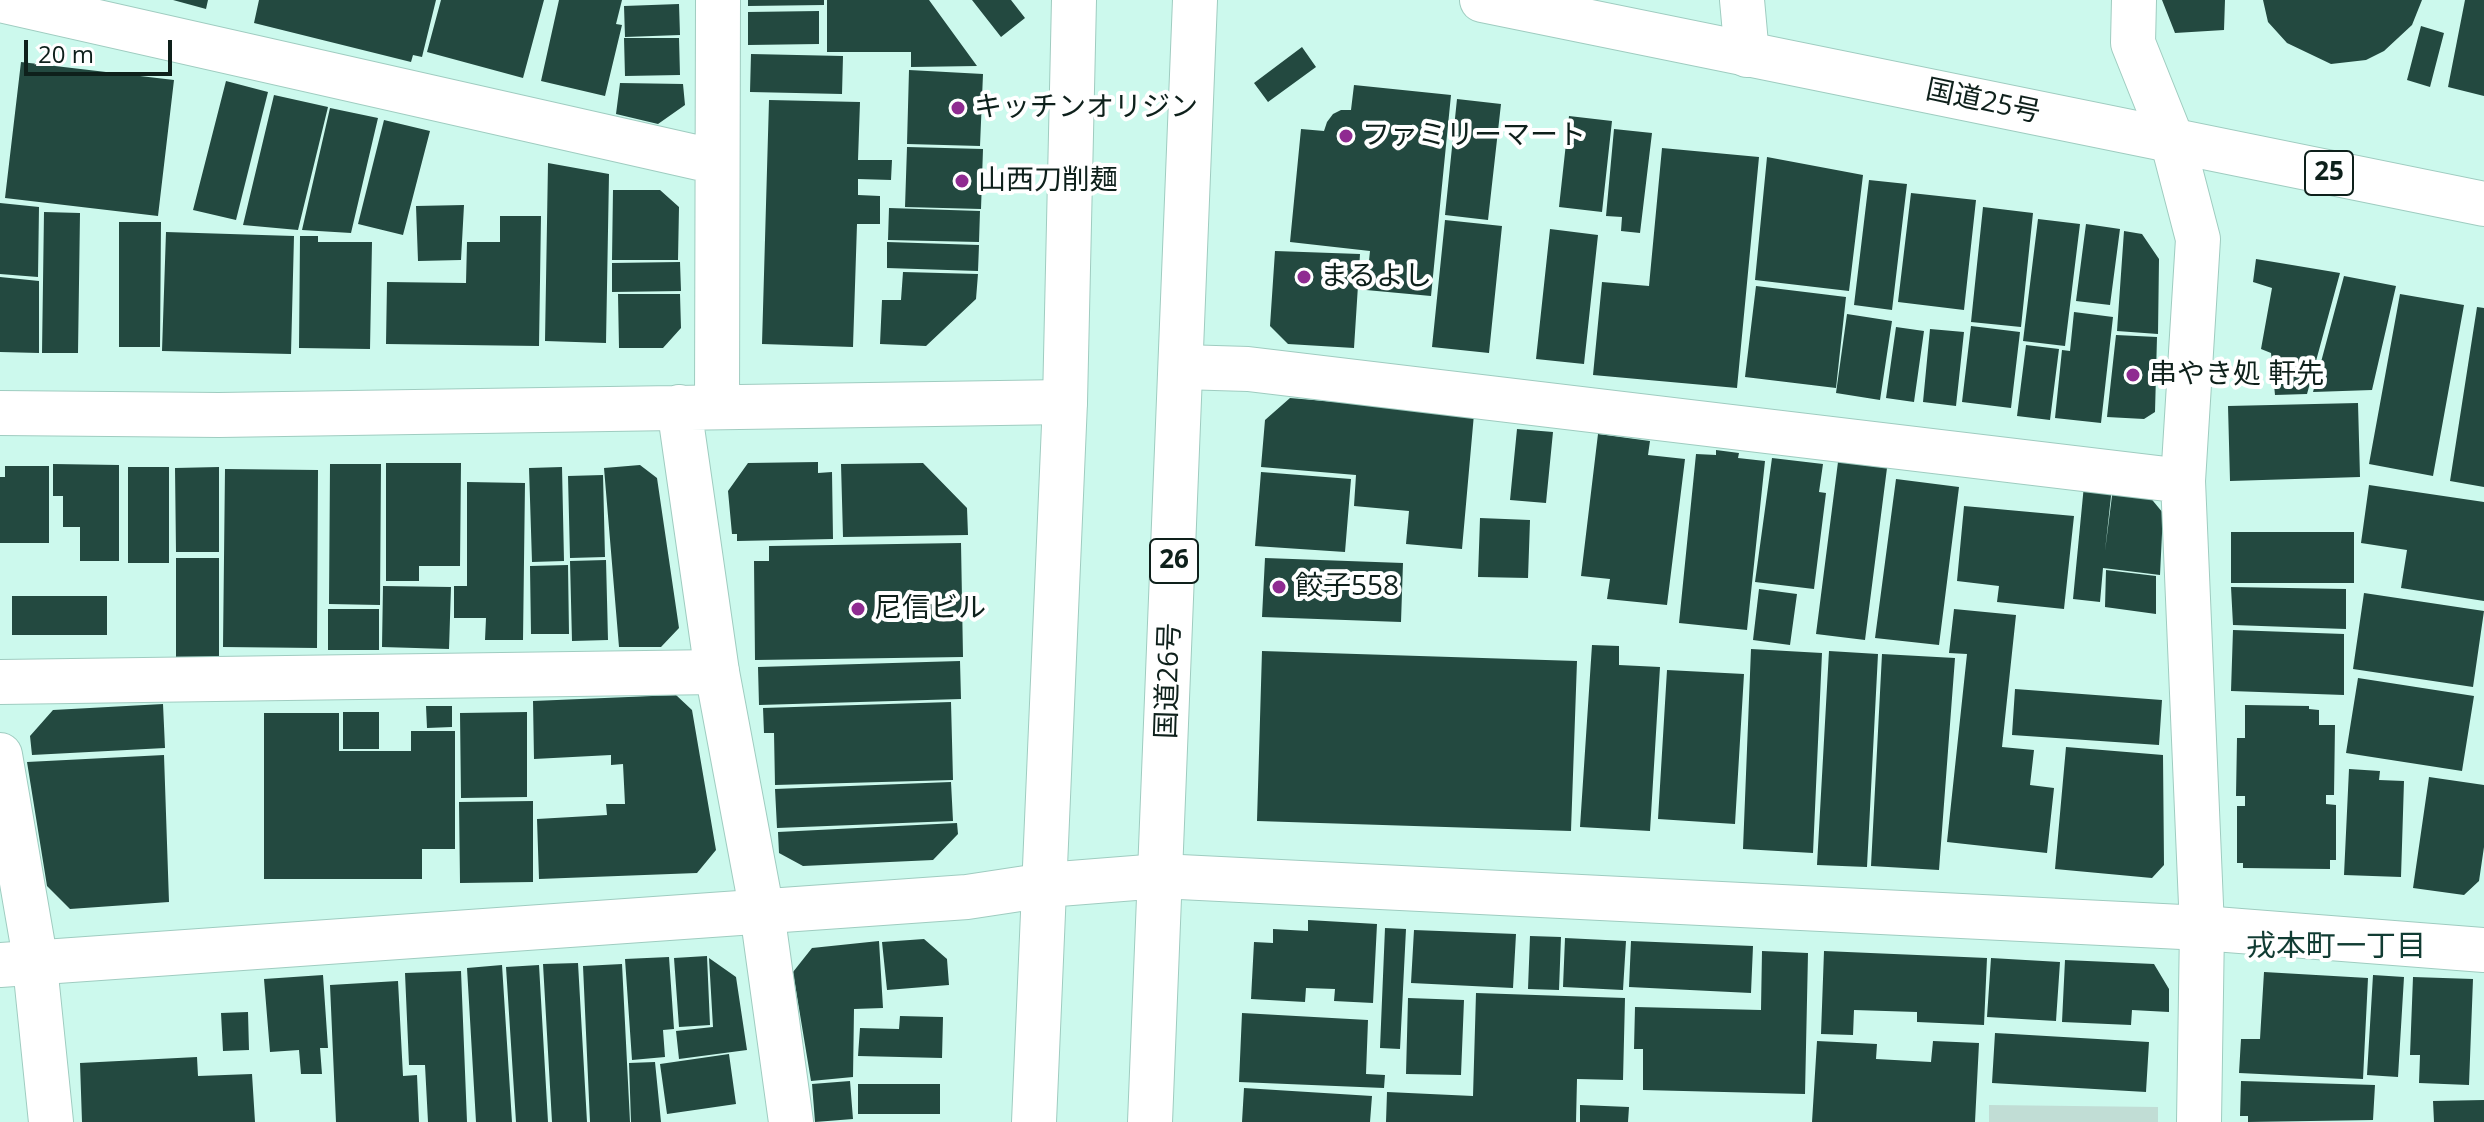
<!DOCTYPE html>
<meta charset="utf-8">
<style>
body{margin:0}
#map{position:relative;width:2484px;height:1122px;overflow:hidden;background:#ccf9ed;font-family:"Open Sans",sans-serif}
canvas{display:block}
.scale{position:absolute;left:24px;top:40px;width:148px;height:36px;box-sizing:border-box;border:4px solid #0e201b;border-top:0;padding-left:10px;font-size:24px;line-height:28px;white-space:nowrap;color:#0e201b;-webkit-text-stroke:6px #fff;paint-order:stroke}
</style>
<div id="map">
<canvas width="2484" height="1122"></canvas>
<div class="scale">20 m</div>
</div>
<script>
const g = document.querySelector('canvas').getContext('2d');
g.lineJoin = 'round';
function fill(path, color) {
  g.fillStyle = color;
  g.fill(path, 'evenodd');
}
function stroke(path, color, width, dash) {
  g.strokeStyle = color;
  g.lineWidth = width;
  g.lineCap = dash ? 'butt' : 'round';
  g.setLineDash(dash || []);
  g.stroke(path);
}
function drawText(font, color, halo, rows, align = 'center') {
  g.font = font + ' "Open Sans","Noto Sans JP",sans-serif';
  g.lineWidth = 8;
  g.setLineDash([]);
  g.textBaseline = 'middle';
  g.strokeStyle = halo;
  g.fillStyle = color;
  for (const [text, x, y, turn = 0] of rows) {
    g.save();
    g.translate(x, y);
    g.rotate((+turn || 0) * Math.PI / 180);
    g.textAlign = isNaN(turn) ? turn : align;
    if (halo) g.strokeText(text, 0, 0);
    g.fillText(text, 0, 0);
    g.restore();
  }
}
const green = new Path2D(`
 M1989 1105 2158 1107V1122H1989Z`);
const building = new Path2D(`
 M173 0H208L206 9Z
 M259 0H436L422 57 413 55 411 62 254 23Z
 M441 0H544L523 78 427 52Z
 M559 0H622L616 24 622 25 605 96 541 81Z
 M748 0H824V5L748 6Z
 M827 0H929L977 66 911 67V52H827Z
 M972 0H1011L1025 18 1001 37Z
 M2162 0H2225L2224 30 2175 33Z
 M2263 0H2422L2412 25 2384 51 2366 60 2331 64 2287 43 2268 22Z
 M2465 0H2484V96L2448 87Z
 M679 4 680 35 625 37 624 6Z
 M819 11V44L748 45V12Z
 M2421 26 2444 33 2430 87 2407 80Z
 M624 38H679L680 75 625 76Z
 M1302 47 1316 67 1268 102 1254 83Z
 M751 54 843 56 842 94 750 92Z
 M21 62 174 80 158 216 5 198Z
 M909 70 983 74 980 146 907 144Z
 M226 81 268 92 236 220 193 210Z
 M620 83 683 84 685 105 658 124 616 114Z
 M1354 85 1451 95 1431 296 1366 290 1370 251 1290 242 1301 129 1324 131 1327 122 1333 114 1341 110H1351Z
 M274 95 328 107 298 230 243 225Z
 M1457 99 1501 104 1488 220 1445 215Z
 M769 100 860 102 858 160H892L891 180 858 179V195L880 196V224H857L853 347 762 344Z
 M330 108 378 118 351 233 302 230Z
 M1569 116 1612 121 1602 212 1559 207Z
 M384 120 430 131 403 235 358 224Z
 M1614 129 1652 133 1640 233 1621 231 1622 217 1606 216Z
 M907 147 983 149 981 209 905 207Z
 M1662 148 1759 157 1737 388 1593 375 1602 282 1649 286Z
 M1767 157 1863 175 1849 291 1755 280Z
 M548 163 609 174 606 343 545 341Z
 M1869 180 1907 184 1892 310 1854 305Z
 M613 190H660L679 207 678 260H612Z
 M1911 193 1976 200 1964 310 1898 302Z
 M0 203 39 207 38 277 0 274Z
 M464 205 461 260 418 261 416 206Z
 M1983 207 2033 213 2021 327 1971 322Z
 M889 208 980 211 979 242 888 240Z
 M44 212 80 213 78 353H42Z
 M500 216H541L539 346 386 344 387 282 466 283 467 242H500Z
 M2038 219 2080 224 2065 346 2023 341Z
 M1445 220 1502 226 1489 353 1432 347Z
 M119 222H161L160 347H119Z
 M2086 224 2120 229 2110 305 2076 301Z
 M1550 229 1598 235 1584 364 1536 359Z
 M2124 231 2142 234 2159 259 2158 334 2117 331Z
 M166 232 294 236 291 354 162 351Z
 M300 236H318V242H372L370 349 299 348Z
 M887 242 979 245 978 271 887 268Z
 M1275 251 1360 254 1354 348 1288 344 1270 326Z
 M2256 259 2340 273 2307 394 2275 395 2271 353 2261 349 2272 288 2253 282Z
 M680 262 681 291 612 292V263Z
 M903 272 978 274 976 299 926 346 880 344 882 300H901Z
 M2344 276 2396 286 2372 390 2313 392Z
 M0 277 39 281V353L0 352Z
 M1756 286 1846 297 1836 388 1745 377Z
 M618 294H680L681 328 663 348H619Z
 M2400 294 2464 305 2433 476 2369 464Z
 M2477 307 2484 308V487L2450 481Z
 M2074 312 2113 317 2101 423 2055 418 2062 350 2070 351Z
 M1847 314 1892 321 1880 400 1836 393Z
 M1971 326 2020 332 2011 408 1962 402Z
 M1896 327 1924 331 1914 402 1886 398Z
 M1930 329 1964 332 1956 406 1923 402Z
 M2116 335 2157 337 2155 412 2144 419 2107 417Z
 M2026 345 2059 349 2050 420 2017 416Z
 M1290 398 1474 414 1462 549 1406 544 1409 511 1354 506 1356 475 1261 467 1265 420Z
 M2358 403 2360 477 2230 481 2228 406Z
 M1517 429 1553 432 1546 503 1510 500Z
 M1598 434 1650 441 1648 455 1685 459 1667 605 1607 599 1610 579 1581 576Z
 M1716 450 1739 453 1738 458 1765 461 1747 630 1679 623 1696 454 1716 455Z
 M1772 458 1823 464 1819 492 1826 493 1814 589 1755 582Z
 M818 462V473L832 472 833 539 737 541V534H732L728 491 748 463Z
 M1838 462 1887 468 1865 640 1816 634Z
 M386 463H461L460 566H419V581H386Z
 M923 463 967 508 968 535 843 537 841 464Z
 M53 464 119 465V561H80V527H63V496H53Z
 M330 464H381L380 605 329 604Z
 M640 465 657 478 679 628 661 647H619L604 468Z
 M5 466H49V543H0V477H5Z
 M128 467H169V563H128Z
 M219 467V552H176L175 468Z
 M562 467 564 561 532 562 529 468Z
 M225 469 318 470 317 648 223 647Z
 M1261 472 1351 479 1345 552 1255 546Z
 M603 475 605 557 570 558 568 476Z
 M1896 479 1959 487 1939 645 1875 638Z
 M467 482 525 483 523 640H485L486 618H454V586H467Z
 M2084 485 2112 487 2105 551 2113 488 2144 490 2163 513 2160 575 2103 568 2100 602 2073 599Z
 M2369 485 2484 502V601L2401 588 2407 550 2361 543Z
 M1964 506 2074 516 2064 609 1997 602 1999 586 1957 581Z
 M1480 518 1530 520 1528 578 1478 577Z
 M2231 532H2354V583H2231Z
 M961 543 963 657 755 660 754 561H769V546Z
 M176 558H219V658H176Z
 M1265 558 1403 563 1401 622 1262 617Z
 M606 560 608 640 572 641 570 561Z
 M568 565 569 634H531L530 566Z
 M2106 570 2156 576V614L2105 607Z
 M383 586 451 587 449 649 382 647Z
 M2231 587 2346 589V629L2233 625Z
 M1759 589 1797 594 1790 645 1753 640Z
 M2364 593 2484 611 2473 687 2353 669Z
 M12 596H107V635H12Z
 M328 609H379V650H328Z
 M1954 609 2016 615 2002 747 2034 750 2030 785 2054 788 2047 853 1947 842 1967 654 1949 653Z
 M2233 630 2344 634V695L2231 691Z
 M1592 645 1619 646V665L1660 667 1650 831 1580 827Z
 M1751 649 1822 653 1813 853 1743 849Z
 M1262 651 1577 661 1571 831 1257 821Z
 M1829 651 1878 654 1867 867 1817 865Z
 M1882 654 1955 658 1939 870 1871 866Z
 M960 661 961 699 759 705 758 667Z
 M1667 670 1744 674 1735 824 1658 819Z
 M2358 678 2474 696 2462 771 2346 753Z
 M2015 689 2162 700 2159 745 2012 735Z
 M676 695 692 710 716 850 697 873 539 879 537 819 607 815 606 804H625L623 764 611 765V755L534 759 533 701Z
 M951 702 953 780 775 785 774 733H764L763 708Z
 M163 704 165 748 32 755 30 736 53 710Z
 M2245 705 2309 706V709L2319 710V725H2335L2334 795H2326V804L2336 805V860H2330V869L2243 868V863H2237V806H2245V796H2236L2237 738H2245Z
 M426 706H452V727L427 728Z
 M343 712H379V749H343Z
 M527 712V797L461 798 460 713Z
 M264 713H339V751H411V731H455V849H422V879H264Z
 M2066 747 2163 755 2164 865 2152 878 2055 869Z
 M164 755 169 902 70 909 47 886 27 762Z
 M2349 769 2380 771 2379 780 2404 781 2401 877 2344 875Z
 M2429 777 2484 785V847L2479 881 2464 895 2413 888Z
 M951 782 953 821 777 828 775 789Z
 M533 801V882L460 883 459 802Z
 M957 823 958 834 933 860 803 866 779 853 778 832Z
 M1308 920 1377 924 1373 1003 1334 1001 1335 989 1306 988 1305 1002 1251 999 1254 942 1273 943V929L1308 931Z
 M1385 928 1406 929 1400 1049 1380 1048Z
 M1414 930 1516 934 1513 988 1411 983Z
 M1530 936 1561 937 1559 990 1528 989Z
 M1565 938 1626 941 1623 990 1563 987Z
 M924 939 947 959 949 985 887 990 882 942Z
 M879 941 883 1008 854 1009 853 1077 811 1081 793 972 812 948Z
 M1631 941 1753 946 1751 993 1629 987Z
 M1762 951 1808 953 1805 1094 1643 1090V1049H1634L1635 1007 1761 1010Z
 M1824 951 1987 958 1984 1025 1917 1022V1012L1854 1010 1853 1035 1821 1034Z
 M707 956 710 1025 679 1027 674 958Z
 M669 957 674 1029 663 1030 665 1057 632 1060 625 959Z
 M709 958 736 977 747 1050 679 1059 676 1031 713 1027Z
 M1991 958 2060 962 2056 1021 1987 1017Z
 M2065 960 2154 964 2169 989V1012L2132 1010 2131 1025 2062 1022Z
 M578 963 587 1122H552L543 964Z
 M622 964 630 1122H590L583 966Z
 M502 965 512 1122H476L467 968Z
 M539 965 548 1122H516L506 967Z
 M461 971 467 1122H428L425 1065H409L405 973Z
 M2264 972 2368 978 2363 1079 2239 1073 2241 1039H2260Z
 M323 975 328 1048H320L322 1074H301L299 1050 270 1052 264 979Z
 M2373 975 2404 977 2398 1077 2367 1075Z
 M2413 977 2473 979 2469 1085 2419 1083 2420 1055H2410Z
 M398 981 403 1076 417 1075 419 1122H336L330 985Z
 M1476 993 1625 998 1623 1080 1577 1079 1576 1122H1386L1387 1092 1473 1096Z
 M1408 998 1464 1000 1461 1075 1406 1074Z
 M248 1012 249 1050 223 1051 221 1013Z
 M1242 1013 1368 1020 1366 1074 1385 1075 1384 1088 1239 1082Z
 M900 1016 943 1017 942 1058 858 1056 860 1028 899 1029Z
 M1995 1033 2149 1042 2146 1092 1992 1083Z
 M1817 1041 1877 1044 1876 1059 1931 1062 1933 1041 1979 1043 1975 1122H1812Z
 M729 1054 736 1104 667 1114 660 1064Z
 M197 1057 198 1076 252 1074 255 1122H82L80 1063Z
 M655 1062 661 1122H631L629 1063Z
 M850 1081 853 1119 815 1122 812 1084Z
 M2241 1081 2375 1085 2373 1120 2248 1122V1116H2240Z
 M858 1084H940V1114H858Z
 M1244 1088 1372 1096 1370 1122H1242Z
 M2484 1100V1122H2434L2433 1101Z
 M1580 1105 1629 1107 1628 1122H1580Z`);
const minor = new Path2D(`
 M0 0 717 162
 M1742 0 1747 55
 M2134 0 2133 43 2173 143 2198 239 2183 481 2202 928 2199 1122
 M1182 367 1248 369 2183 481
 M717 406 718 0
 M0 682 717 672
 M0 965 967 897 1046 885`);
const tertiary = new Path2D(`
 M679 407 717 672 762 912 791 1122
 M0 413 219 415 1065 402
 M0 755 33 946 51 1122
 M1046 885 1160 876 2202 928 2484 950`);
const trunk = new Path2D(`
 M1482 0 2484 204
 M1034 1122 1065 402 1074 0
 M1150 1122 1195 0`);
const markers = [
 [958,108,8,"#8f2b91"],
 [1346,136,8,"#8f2b91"],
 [962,181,8,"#8f2b91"],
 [1304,277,8,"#8f2b91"],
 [2133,375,8,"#8f2b91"],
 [1279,587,8,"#8f2b91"],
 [858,609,8,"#8f2b91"]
];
const shields = [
 [2329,173,48],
 [1174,561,48]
];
const shieldNames = [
 ["25",2329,173],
 ["26",1174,561]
];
const streetNames = [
 ["国道25号",1983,102,12],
 ["国道26号",1169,681,-88]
];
const poiNames = [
 ["キッチンオリジン",974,108],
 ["ファミリーマート",1362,136],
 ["山西刀削麺",978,181],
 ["まるよし",1320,277],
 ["串やき処 軒先",2149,375],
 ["餃子558",1295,587],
 ["尼信ビル",874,609]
];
const neighbourhoodNames = [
 ["戎本町一丁目",2336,947]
];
fill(green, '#c1ddd5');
fill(building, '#234940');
stroke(minor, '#9fccc0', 46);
stroke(tertiary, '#9fccc0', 46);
stroke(trunk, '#9fccc0', 46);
stroke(minor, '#fff', 44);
stroke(tertiary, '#fff', 44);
stroke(trunk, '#fff', 44);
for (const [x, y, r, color] of markers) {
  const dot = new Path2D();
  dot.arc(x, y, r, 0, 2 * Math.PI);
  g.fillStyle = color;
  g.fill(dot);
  stroke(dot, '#fff', 3);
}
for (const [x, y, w] of shields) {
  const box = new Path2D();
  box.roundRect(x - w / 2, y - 22, w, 44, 6);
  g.fillStyle = '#fff';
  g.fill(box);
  stroke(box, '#0e201b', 2);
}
drawText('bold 26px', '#0e201b', null, shieldNames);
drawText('28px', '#0e201b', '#fff', streetNames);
drawText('28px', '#0e201b', '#fff', poiNames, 'left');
drawText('30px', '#113c33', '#fff', neighbourhoodNames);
</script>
